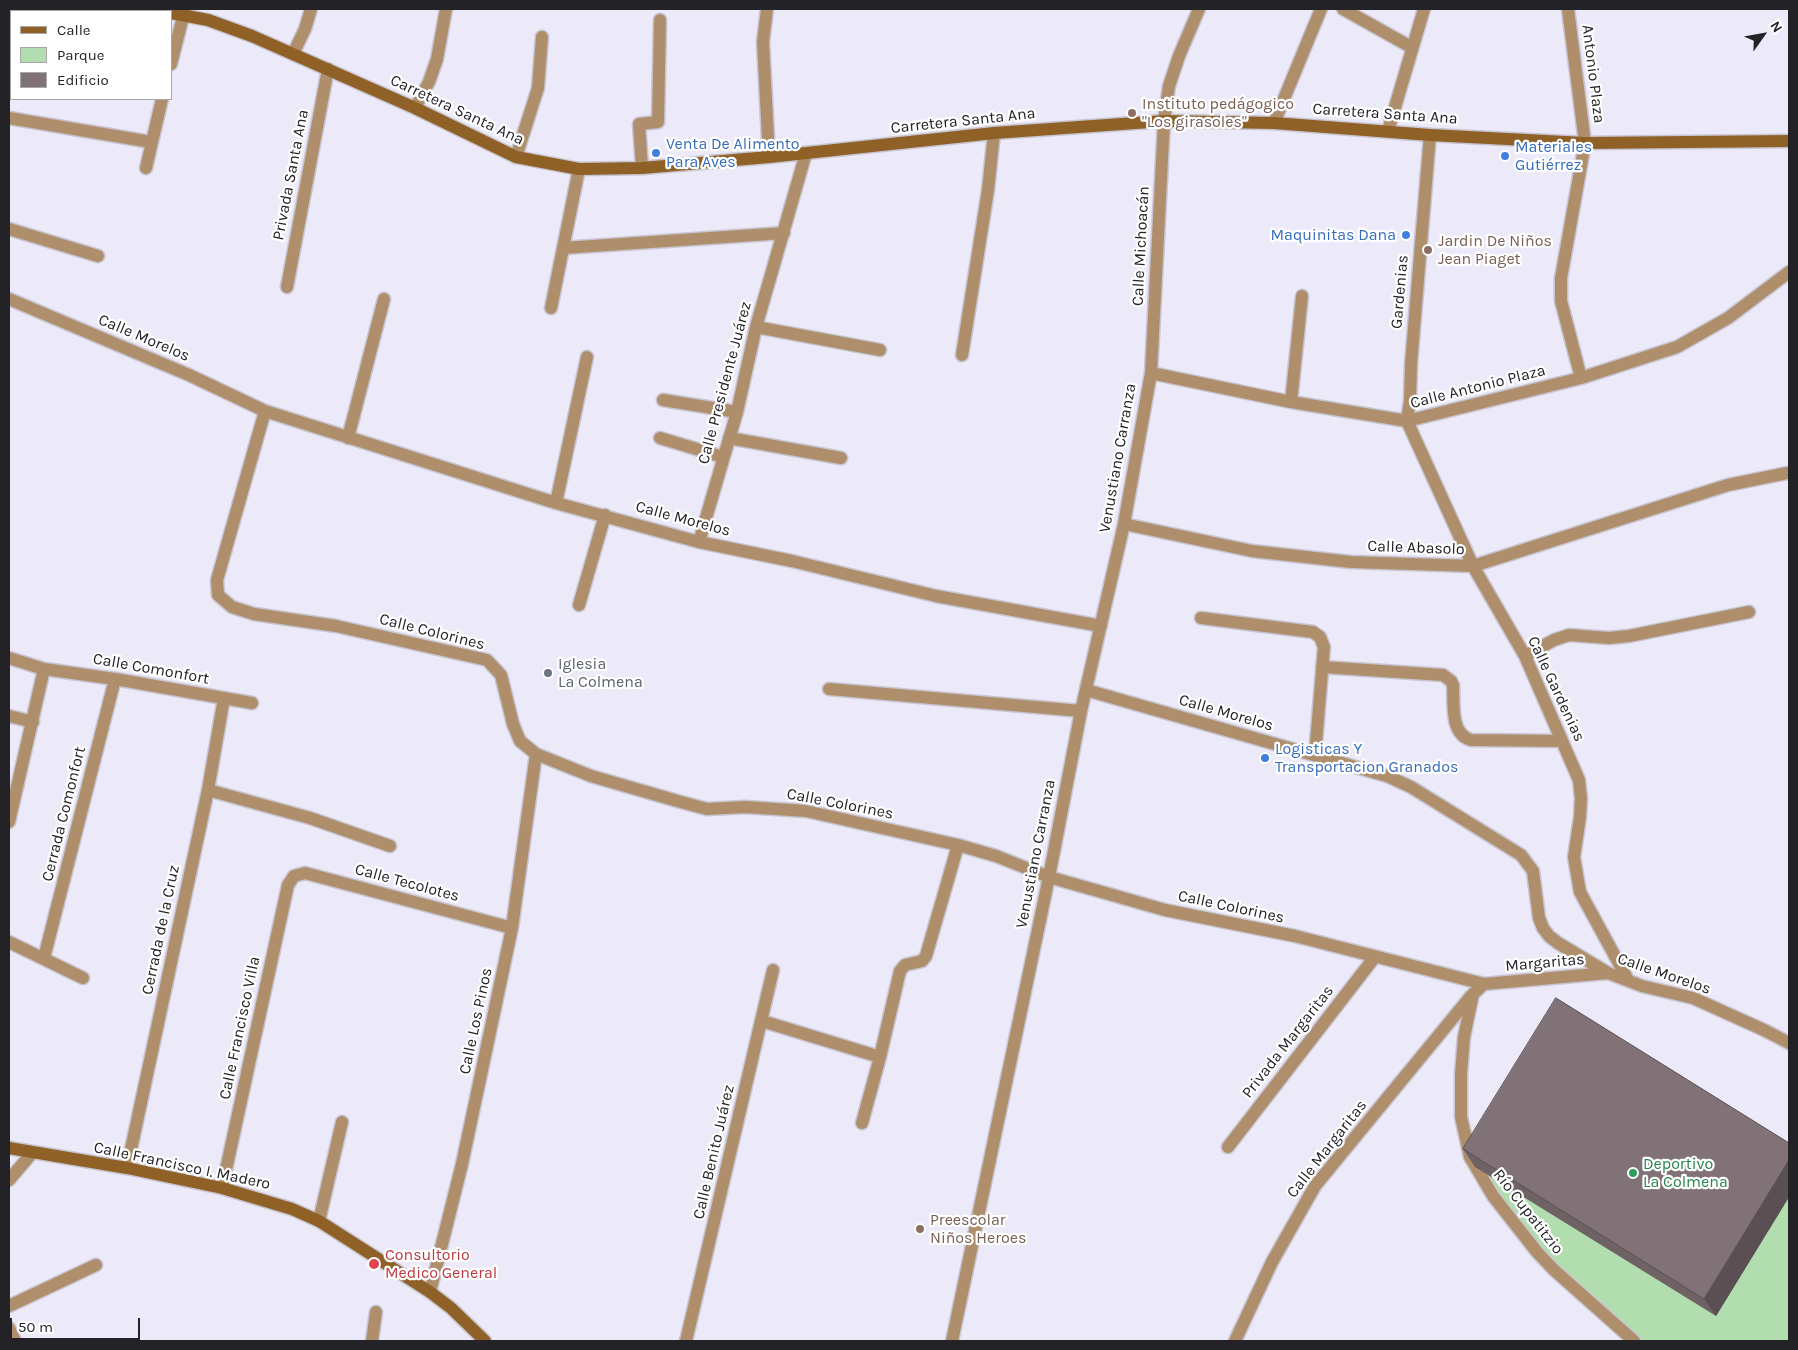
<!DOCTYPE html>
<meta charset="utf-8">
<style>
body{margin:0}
#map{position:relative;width:1798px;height:1350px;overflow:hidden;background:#ece9f8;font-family:Karla,sans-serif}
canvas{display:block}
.frame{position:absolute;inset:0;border:10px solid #232227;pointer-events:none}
.legend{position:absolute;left:10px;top:10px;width:162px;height:90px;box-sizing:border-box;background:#fff;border:1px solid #a7a7a9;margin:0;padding:6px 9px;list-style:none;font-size:15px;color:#232227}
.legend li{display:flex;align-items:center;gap:10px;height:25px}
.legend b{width:25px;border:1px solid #a7a7a9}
.north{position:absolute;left:1738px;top:10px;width:50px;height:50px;-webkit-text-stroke:4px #fff;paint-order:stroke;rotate:58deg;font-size:14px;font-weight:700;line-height:20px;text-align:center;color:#232227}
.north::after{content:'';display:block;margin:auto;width:18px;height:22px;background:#232227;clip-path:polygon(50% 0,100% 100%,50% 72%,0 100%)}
.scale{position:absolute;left:10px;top:1318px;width:130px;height:22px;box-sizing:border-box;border:2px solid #232227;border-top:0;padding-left:6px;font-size:15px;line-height:18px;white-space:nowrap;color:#232227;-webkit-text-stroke:4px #fff;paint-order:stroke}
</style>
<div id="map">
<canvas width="1798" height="1350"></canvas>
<div class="frame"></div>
<ul class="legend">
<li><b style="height:6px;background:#8f6127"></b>Calle</li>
<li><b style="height:14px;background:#b1ddaf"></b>Parque</li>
<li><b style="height:14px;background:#807276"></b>Edificio</li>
</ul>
<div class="north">N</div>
<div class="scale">50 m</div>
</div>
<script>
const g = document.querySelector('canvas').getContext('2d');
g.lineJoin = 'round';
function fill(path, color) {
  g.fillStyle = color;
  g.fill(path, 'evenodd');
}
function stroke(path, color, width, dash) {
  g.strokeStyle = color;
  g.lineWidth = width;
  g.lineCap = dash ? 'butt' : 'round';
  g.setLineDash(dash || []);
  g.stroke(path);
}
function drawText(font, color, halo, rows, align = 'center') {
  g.font = font + ' Karla,sans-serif';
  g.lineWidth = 4.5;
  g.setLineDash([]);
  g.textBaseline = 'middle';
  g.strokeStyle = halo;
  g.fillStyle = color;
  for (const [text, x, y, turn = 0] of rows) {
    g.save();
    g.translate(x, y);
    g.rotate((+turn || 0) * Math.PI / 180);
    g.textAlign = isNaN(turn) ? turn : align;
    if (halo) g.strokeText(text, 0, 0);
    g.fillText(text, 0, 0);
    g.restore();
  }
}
const green = new Path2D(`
 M1568 1015 1789 1153V1341H1643L1552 1264 1478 1179Z`);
const street = new Path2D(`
 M767 9 763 42 769 157
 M1343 9 1411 47
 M1568 9 1585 143 1561 278V301L1581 378
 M293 54 305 29 311 9
 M171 64 185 9
 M415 108 429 82 437 59 446 9
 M9 118 151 142
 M1274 123 1321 9
 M1388 131 1424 9
 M1430 135 1411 364 1410 400 1407 421 1473 566 1525 656 1579 780 1581 798 1580 817 1574 857 1580 892 1628 980
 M516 157 538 88 542 37
 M146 168 162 99
 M642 168 639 124 658 122 660 20
 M9 229 98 256
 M563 248 784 233
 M287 287 328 69
 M9 299 189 375 265 411 556 503 699 542 792 561 936 596 1101 626
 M551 308 579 169
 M756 327 880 350
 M962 355 988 190 994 133
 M1151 373 1291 402 1407 421 1581 378 1677 347 1728 318 1789 272
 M663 400 737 412
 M1291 402 1302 296
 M265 411 217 580 218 595 232 607 254 614 336 626 487 660 501 675 513 724 520 741 536 754 591 776 681 802 707 809 745 807 806 811 958 845 996 856 1049 877 1165 910 1295 936 1484 984 1608 973
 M348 438 384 299
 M660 438 723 457
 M729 438 841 458
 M556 503 587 357
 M1124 524 1252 551 1351 562 1473 566 1728 485 1787 473
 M699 542 737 412 756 327 806 153
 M579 605 605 515
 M1201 618 1313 632 1320 637 1324 647 1315 755
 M1525 656 1554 640 1569 635 1609 638 1629 636 1749 612
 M9 658 44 669 115 679 252 703
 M1322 667 1443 675 1451 681 1453 685C1454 704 1450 734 1471 740L1562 741
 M829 689 1081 711
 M1086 690 1387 776 1411 787 1521 855 1533 871 1539 918 1543 928 1549 936 1558 943 1608 973 1642 986 1693 998 1764 1030 1789 1043
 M9 716 33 722
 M208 790 310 818 390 846
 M9 822 44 669
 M9 942 83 978
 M44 958 115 679
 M1484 984 1473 994 1464 1037 1461 1074V1117L1470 1157 1493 1196 1537 1252 1554 1270 1634 1341
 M762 1021 880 1057
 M862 1123 880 1057 900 971 905 965 922 961 926 956 958 845
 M1228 1147 1374 958
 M127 1168 208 790 224 698
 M9 1180 32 1153
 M222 1188 288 885 294 876 305 873 512 928
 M319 1221 342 1122
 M430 1292 462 1164 512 928 536 754
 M9 1306 96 1265
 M9 1328 15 1341
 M372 1341 376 1312
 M686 1341 773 970
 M952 1341 1049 877 1081 711 1124 524 1151 373 1164 121 1169 86 1179 56 1199 9
 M1235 1341 1272 1262 1315 1186 1471 996`);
const secondary = new Path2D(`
 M148 9 161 11
 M171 13 208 20 252 36 415 108 516 157 579 169 642 168 769 157 994 133 1164 121 1274 123 1430 135 1585 143 1789 141
 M9 1148 127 1168 222 1188 292 1209 319 1221 430 1292 451 1308 485 1341`);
const wall = new Path2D(`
 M1789 1143V1197L1716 1316 1475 1167 1463 1149Z`);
const shadedWall = new Path2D(`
 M1789 1160V1197L1716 1316 1704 1299Z`);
const building = new Path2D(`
 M1556 998 1789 1143V1160L1704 1299 1463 1149Z`);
const markers = [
 [1132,113,5,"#8d6e63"],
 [656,153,5,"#3f7fe0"],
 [1505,156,5,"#3f7fe0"],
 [1406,235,5,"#3f7fe0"],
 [1428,250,5,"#8d6e63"],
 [548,673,5,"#6b7280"],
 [1265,758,5,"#3f7fe0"],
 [1633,1173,5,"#2e9e5b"],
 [920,1229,5,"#8d6e63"],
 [374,1264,6,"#e0444e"]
];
const streetNames = [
 ["Antonio Plaza",1593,74,83],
 ["Carretera Santa Ana",457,110,25],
 ["Carretera Santa Ana",1385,114,4],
 ["Carretera Santa Ana",963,121,-6],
 ["Privada Santa Ana",291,175,-79],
 ["Calle Michoacán",1141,246,-87],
 ["Gardenias",1400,292,-85],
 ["Calle Morelos",144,338,23],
 ["Calle Presidente Juárez",725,383,-75],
 ["Calle Antonio Plaza",1478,387,-14],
 ["Venustiano Carranza",1118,458,-80],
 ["Calle Morelos",683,519,15],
 ["Calle Abasolo",1416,548,2],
 ["Calle Colorines",432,632,14],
 ["Calle Comonfort",151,669,10],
 ["Calle Gardenias",1556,689,65],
 ["Calle Morelos",1226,713,16],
 ["Calle Colorines",840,804,11],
 ["Cerrada Comonfort",64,814,-76],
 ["Venustiano Carranza",1036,854,-79],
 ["Calle Tecolotes",407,883,15],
 ["Calle Colorines",1231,907,12],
 ["Cerrada de la Cruz",161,930,-78],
 ["Margaritas",1545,963,-5],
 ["Calle Morelos",1664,974,19],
 ["Calle Los Pinos",476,1021,-78],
 ["Calle Francisco Villa",240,1028,-78],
 ["Privada Margaritas",1288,1042,-52],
 ["Calle Margaritas",1327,1149,-52],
 ["Calle Benito Juárez",714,1152,-77],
 ["Calle Francisco I. Madero",182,1166,12],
 ["Río Cupatitzio",1528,1212,52]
];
const educationNames = [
 ["Instituto pedágogico",1142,104],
 ["\"Los girasoles\"",1142,122],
 ["Jardin De Niños",1438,241],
 ["Jean Piaget",1438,259],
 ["Preescolar",930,1220],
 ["Niños Heroes",930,1238]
];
const shopNames = [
 ["Venta De Alimento",666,144],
 ["Para Aves",666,162],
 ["Materiales",1515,147],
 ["Gutiérrez",1515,165],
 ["Maquinitas Dana",1396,235,"right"],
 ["Logisticas Y",1275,749],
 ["Transportacion Granados",1275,767]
];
const worshipNames = [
 ["Iglesia",558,664],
 ["La Colmena",558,682]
];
const leisureNames = [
 ["Deportivo",1643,1164],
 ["La Colmena",1643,1182]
];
const healthNames = [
 ["Consultorio",385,1255],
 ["Medico General",385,1273]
];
fill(green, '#b1ddaf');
stroke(street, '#c8c5d2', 15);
stroke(secondary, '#c8c5d2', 15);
stroke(street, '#af8f6b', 12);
stroke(secondary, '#8f6127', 12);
fill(wall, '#6e6265');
fill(shadedWall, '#5a5053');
fill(building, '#807276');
stroke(building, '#5a5053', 1);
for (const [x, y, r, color] of markers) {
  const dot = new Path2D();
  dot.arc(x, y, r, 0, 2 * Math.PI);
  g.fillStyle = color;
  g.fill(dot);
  stroke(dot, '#fff', 2);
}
drawText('16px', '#232227', '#fff', streetNames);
drawText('16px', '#785e54', '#fff', educationNames, 'left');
drawText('16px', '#366cbe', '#fff', shopNames, 'left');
drawText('16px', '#5b616d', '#fff', worshipNames, 'left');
drawText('16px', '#27864d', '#fff', leisureNames, 'left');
drawText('16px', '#be3a42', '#fff', healthNames, 'left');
</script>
